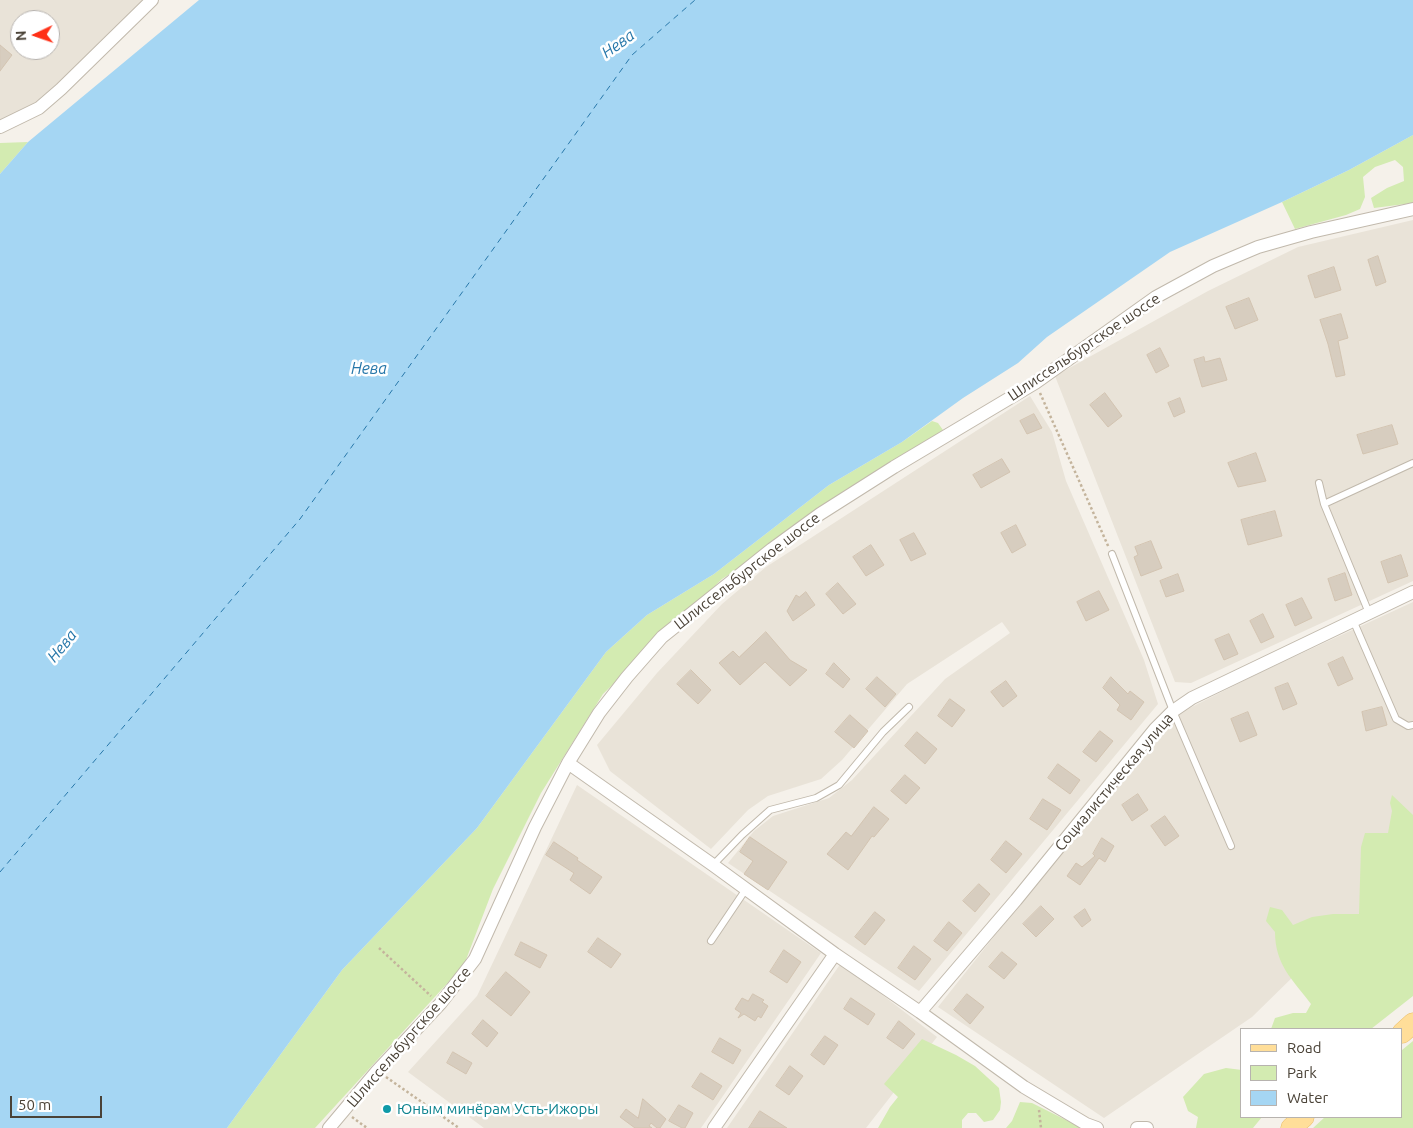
<!DOCTYPE html>
<meta charset="utf-8">
<style>
body{margin:0}
#map{position:relative;width:1413px;height:1128px;overflow:hidden;background:#f5f1ea;font-family:Ubuntu,sans-serif}
canvas{display:block}
.legend{position:absolute;left:1240px;top:1028px;width:162px;height:90px;box-sizing:border-box;background:#fff;border:1px solid #b7b3af;margin:0;padding:6px 9px;list-style:none;font-size:15px;color:#4a4237}
.legend li{display:flex;align-items:center;gap:10px;height:25px}
.legend b{width:25px;border:1px solid #b7b3af}
.north{position:absolute;left:10px;top:10px;width:50px;height:50px;box-sizing:border-box;background:#fff;border:1px solid #b7b3af;border-radius:50%;rotate:267deg;font-size:14px;font-weight:700;line-height:20px;text-align:center;color:#4a4237}
.north::after{content:'';display:block;margin:auto;width:18px;height:22px;background:#ff3017;clip-path:polygon(50% 0,100% 100%,50% 72%,0 100%)}
.scale{position:absolute;left:10px;top:1096px;width:92px;height:22px;box-sizing:border-box;border:2px solid #4a4237;border-top:0;padding-left:6px;font-size:15px;line-height:18px;white-space:nowrap;color:#4a4237;-webkit-text-stroke:4px #fff;paint-order:stroke}
</style>
<div id="map">
<canvas width="1413" height="1128"></canvas>
<ul class="legend">
<li><b style="height:6px;background:#ffde99"></b>Road</li>
<li><b style="height:14px;background:#d3ebb1"></b>Park</li>
<li><b style="height:14px;background:#a5d6f3"></b>Water</li>
</ul>
<div class="north">N</div>
<div class="scale">50 m</div>
</div>
<script>
const g = document.querySelector('canvas').getContext('2d');
g.lineJoin = 'round';
function fill(path, color) {
  g.fillStyle = color;
  g.fill(path, 'evenodd');
}
function stroke(path, color, width, dash) {
  g.strokeStyle = color;
  g.lineWidth = width;
  g.lineCap = dash ? 'butt' : 'round';
  g.setLineDash(dash || []);
  g.stroke(path);
}
function drawText(font, color, halo, rows, align = 'center') {
  g.font = font + ' Ubuntu,sans-serif';
  g.lineWidth = 5;
  g.setLineDash([]);
  g.textBaseline = 'middle';
  g.strokeStyle = halo;
  g.fillStyle = color;
  for (const [text, x, y, turn = 0] of rows) {
    g.save();
    g.translate(x, y);
    g.rotate((+turn || 0) * Math.PI / 180);
    g.textAlign = isNaN(turn) ? turn : align;
    if (halo) g.strokeText(text, 0, 0);
    g.fillText(text, 0, 0);
    g.restore();
  }
}
const residential = new Path2D(`
 M0 0H146L93 53 33 104 0 120ZM20 20H50V50H20Z
 M1413 220V581L1191 683 1175 682 1055 376 1208 291 1298 247Z
 M1030 396 1052 432 1066 481 1144 660 1158 704 919 991 728 863 754 831 773 816 829 798 852 780 945 679 1010 633 1002 622 907 684 842 760 821 779 768 796 748 810 711 849 610 771 597 745 657 673 722 604 766 567Z
 M1413 602V877L1352 919 1252 1017 1104 1118 938 1007 1140 753 1174 716 1259 673Z
 M577 785 821 953 701 1128H484L408 1072 477 996Z
 M841 963 937 1037 866 1128H727Z`);
const green = new Path2D(`
 M1413 135V203L1374 208 1371 198 1387 188 1404 181 1403 167 1395 160 1375 167 1363 177 1365 197 1360 209 1346 215 1295 229 1282 202 1349 170Z
 M28 142 0 174V143Z
 M932 421 938 423 943 430 915 452 722 579 603 694 541 793 493 889 464 965 315 1128H227L342 970 477 828 606 652 647 615 714 574 829 485 902 442Z
 M1392 795 1413 815V996L1371 1029H1271L1275 1018 1293 1013H1306L1311 1004C1293 980 1275 965 1275 932L1266 921 1270 907 1282 910 1293 925 1312 917 1333 914H1359L1361 847 1365 833H1388L1392 811 1390 803Z
 M922 1039 956 1055 975 1066 999 1088 1001 1102 1000 1110 993 1120 984 1122 976 1113H968L962 1120V1128H878L890 1107 898 1097 884 1084Z
 M1413 1041V1128H1313L1325 1117H1402V1050Z
 M1226 1068 1242 1070V1117H1262L1253 1128H1196L1198 1117 1188 1111 1183 1097 1204 1074Z
 M1020 1102 1032 1103 1082 1128H1006L1012 1121Z`);
const water = new Path2D(`
 M199 0H1413V135L1349 170 1282 202 1170 252 1047 337 1018 363 963 398 902 442 829 485 714 574 647 615 606 652 477 828 342 970 227 1128H0V174L28 142Z`);
const ferry = new Path2D(`
 M0 872 300 519 632 55 695 0`);
const building = new Path2D(`
 M0 45 12 55 0 71Z
 M1378 256 1386 282 1376 286 1368 260Z
 M1334 267 1341 290 1315 298 1308 276Z
 M1249 298 1258 320 1235 329 1226 307Z
 M1341 314 1348 338 1338 341 1345 375 1336 377 1328 344 1320 320Z
 M1160 348 1169 366 1156 373 1147 355Z
 M1204 357 1205 362 1220 358 1227 380 1202 387 1194 360Z
 M1105 393 1122 416 1108 427 1090 405Z
 M1180 398 1185 412 1174 417 1168 403Z
 M1034 414 1042 428 1027 434 1020 421Z
 M1392 425 1398 444 1363 454 1357 435Z
 M1256 453 1266 481 1238 487 1228 463Z
 M1002 459 1010 472 981 488 973 475Z
 M1275 511 1282 536 1248 545 1241 520Z
 M1016 525 1026 545 1012 553 1001 533Z
 M914 533 926 554 911 561 900 540Z
 M1151 541 1162 568 1141 576 1134 557 1138 555 1135 547Z
 M871 545 884 565 866 576 853 557Z
 M1401 555 1408 576 1388 583 1381 562Z
 M1345 573 1352 595 1335 601 1328 579Z
 M1178 574 1184 591 1166 597 1160 581Z
 M838 583 856 604 843 614 826 594Z
 M1099 591 1109 610 1086 621 1077 602Z
 M806 592 815 605 793 621 787 611 796 595 799 597Z
 M1302 598 1312 618 1295 626 1286 605Z
 M1263 614 1274 637 1261 643 1250 621Z
 M766 632 790 660 807 670 790 686 765 662 740 685 719 663 733 651 739 657Z
 M1229 634 1238 654 1224 660 1215 640Z
 M1343 657 1353 679 1338 686 1328 664Z
 M834 663 850 679 843 688 826 674Z
 M691 670 711 690 698 704 677 684Z
 M877 677 896 694 885 707 866 689Z
 M1111 677 1128 694 1130 691 1144 702 1131 720 1117 710 1120 705 1103 688Z
 M1006 681 1017 696 1003 707 991 692Z
 M1288 683 1297 704 1283 710 1275 688Z
 M950 699 965 710 952 727 938 716Z
 M1382 707 1387 725 1366 731 1362 712Z
 M1248 712 1257 735 1240 742 1231 719Z
 M850 715 868 731 854 748 835 732Z
 M1100 731 1113 741 1096 762 1083 752Z
 M917 732 937 749 925 764 905 746Z
 M1058 764 1080 780 1070 794 1048 778Z
 M905 775 920 788 906 804 891 791Z
 M1138 794 1148 810 1132 821 1122 805Z
 M1043 799 1061 810 1047 830 1030 819Z
 M874 807 889 819 874 837 872 836 848 870 827 854 846 832 851 836Z
 M1165 816 1179 836 1165 846 1151 826Z
 M750 837 787 862 768 890 744 874 753 861 740 852Z
 M1102 838 1114 846 1105 862 1099 858 1080 885 1067 876 1076 863 1082 867 1095 856 1093 854Z
 M1006 841 1022 854 1006 873 991 860Z
 M554 842 578 858 577 860 602 877 590 894 570 880 574 873 546 855Z
 M979 884 990 894 975 912 963 901Z
 M1041 906 1054 919 1036 937 1023 924Z
 M1085 909 1091 920 1082 927 1074 917Z
 M875 912 885 920 865 945 855 937Z
 M949 922 962 933 947 951 934 941Z
 M598 938 621 954 611 968 588 952Z
 M521 942 547 955 540 968 515 955Z
 M914 946 931 959 915 980 898 968Z
 M784 950 801 962 787 983 770 972Z
 M1002 952 1017 964 1004 979 989 967Z
 M506 972 530 992 511 1016 486 996Z
 M753 994 764 1000 762 1002 768 1006 761 1018 758 1016 755 1021 744 1014 738 1018 741 1013 735 1009 742 998 748 1001Z
 M967 994 984 1007 970 1024 954 1010Z
 M851 998 875 1014 868 1025 844 1009Z
 M483 1020 498 1033 487 1047 472 1034Z
 M899 1021 915 1034 903 1049 887 1038Z
 M825 1036 838 1045 824 1065 811 1055Z
 M720 1038 741 1050 733 1064 712 1052Z
 M453 1052 472 1063 466 1074 447 1063Z
 M790 1066 803 1076 789 1095 776 1086Z
 M701 1073 722 1086 713 1100 692 1087Z
 M643 1099 666 1119 660 1128H657L651 1123 649 1126 652 1128H635L620 1117 626 1109 638 1118Z
 M679 1105 693 1113 685 1128H682L669 1121Z
 M760 1111 787 1128H749Z`);
const path = new Path2D(`
 M1040 393 1109 548
 M379 948 431 996
 M386 1077 459 1128
 M1039 1110 1041 1128
 M352 1117 367 1128`);
const lane = new Path2D(`
 M1319 483 1324 504 1369 613
 M1324 504 1413 463
 M1112 554 1173 711 1231 846
 M1353 620 1396 719 1408 726 1413 725
 M713 865 742 835 770 810 816 798 839 785 883 732 909 707
 M711 941 746 889`);
const street = new Path2D(`
 M0 127 39 108 61 89 152 0
 M568 763 713 865 835 954 920 1012 1024 1087 1086 1124 1097 1128
 M920 1012 1016 900 1155 729 1173 711 1192 698 1413 592
 M329 1128 377 1071 440 1004 475 959 535 827 568 763 599 713 627 677 662 637 772 549 820 514 894 467 1035 383 1156 297 1213 266 1258 247 1311 232 1413 209
 M714 1128 835 954
 M1137 1128H1147`);
const primary = new Path2D(`
 M1402 1033 1413 1023
 M1291 1128 1304 1117`);
const markers = [
 [387,1109,5,"#0f9aa8"]
];
const streetNames = [
 ["Шлиссельбургское шоссе",1084,347,-34],
 ["Шлиссельбургское шоссе",747,571,-38],
 ["Социалистическая улица",1114,782,-50],
 ["Шлиссельбургское шоссе",409,1037,-49]
];
const cultureNames = [
 ["Юным минёрам Усть-Ижоры",397,1109]
];
const waterNames = [
 ["Нева",618,44,-36],
 ["Нева",369,369],
 ["Нева",62,646,-51]
];
fill(residential, '#e9e3d8');
fill(green, '#d3ebb1');
fill(water, '#a5d6f3');
stroke(ferry, '#2878aa', 1, [6, 5]);
fill(building, '#d7cdbf');
stroke(building, '#d3c4b1', 1);
stroke(lane, '#c1b9ac', 8);
stroke(street, '#c1b9ac', 14);
stroke(primary, '#e8bb65', 21);
stroke(path, '#c4b49c', 2.5, [2.5, 2.5]);
stroke(lane, '#fff', 6);
stroke(street, '#fff', 12);
stroke(primary, '#ffde99', 20);
for (const [x, y, r, color] of markers) {
  const dot = new Path2D();
  dot.arc(x, y, r, 0, 2 * Math.PI);
  g.fillStyle = color;
  g.fill(dot);
  stroke(dot, '#fff', 2);
}
drawText('15px', '#4a4237', '#fff', streetNames);
drawText('15px', '#0d838f', '#fff', cultureNames, 'left');
drawText('italic 16px', '#2878aa', '#fff', waterNames);
</script>
